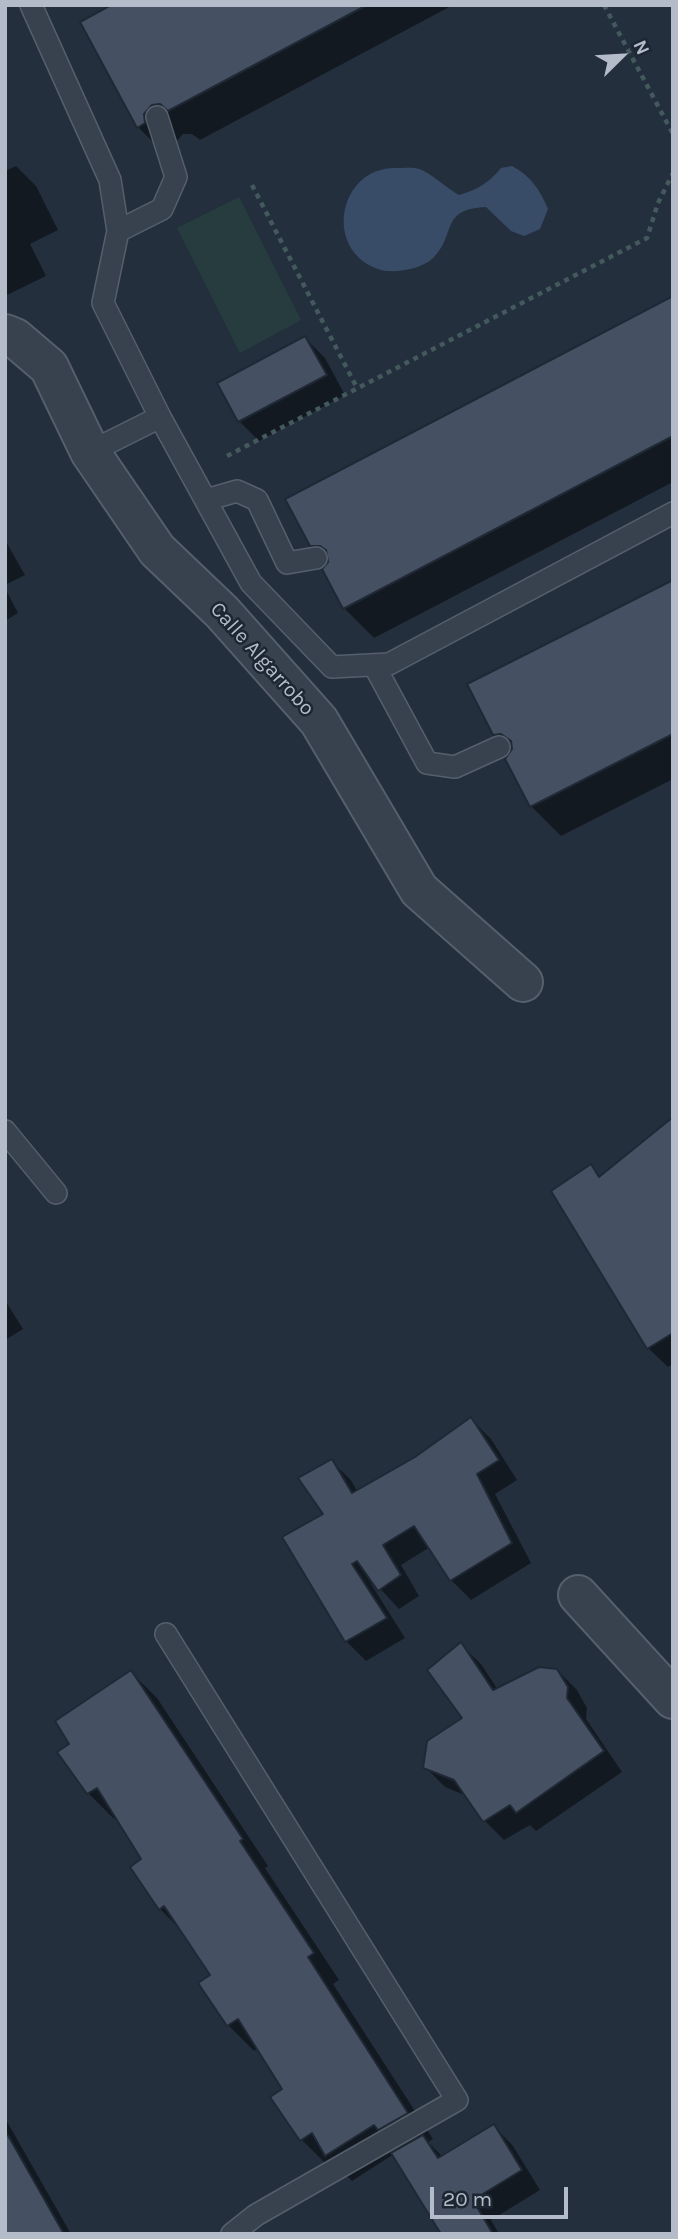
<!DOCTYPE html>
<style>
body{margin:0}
#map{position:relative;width:678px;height:2239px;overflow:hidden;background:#242f3e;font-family:Karla,sans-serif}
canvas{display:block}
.frame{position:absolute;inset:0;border:7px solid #b4bcc9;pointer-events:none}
.north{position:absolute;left:587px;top:21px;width:70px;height:70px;-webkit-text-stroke:5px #1d2633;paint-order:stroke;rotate:66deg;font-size:19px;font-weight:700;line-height:28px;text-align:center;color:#b4bcc9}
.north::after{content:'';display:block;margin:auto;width:24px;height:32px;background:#b4bcc9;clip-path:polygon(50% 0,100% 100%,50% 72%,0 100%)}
.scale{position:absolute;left:430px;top:2187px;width:138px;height:32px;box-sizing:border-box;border:4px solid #b4bcc9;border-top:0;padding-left:9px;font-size:21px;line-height:24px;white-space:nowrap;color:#b4bcc9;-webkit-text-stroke:5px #1d2633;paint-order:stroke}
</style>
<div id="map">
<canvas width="678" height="2239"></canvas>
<div class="frame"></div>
<div class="north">N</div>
<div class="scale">20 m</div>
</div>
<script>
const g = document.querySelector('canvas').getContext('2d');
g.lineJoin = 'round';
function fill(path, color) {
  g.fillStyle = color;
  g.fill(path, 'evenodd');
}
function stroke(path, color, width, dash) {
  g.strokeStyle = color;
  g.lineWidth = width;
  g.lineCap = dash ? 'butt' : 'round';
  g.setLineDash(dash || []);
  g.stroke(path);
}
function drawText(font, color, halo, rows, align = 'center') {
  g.font = font + ' Karla,sans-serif';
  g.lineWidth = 5;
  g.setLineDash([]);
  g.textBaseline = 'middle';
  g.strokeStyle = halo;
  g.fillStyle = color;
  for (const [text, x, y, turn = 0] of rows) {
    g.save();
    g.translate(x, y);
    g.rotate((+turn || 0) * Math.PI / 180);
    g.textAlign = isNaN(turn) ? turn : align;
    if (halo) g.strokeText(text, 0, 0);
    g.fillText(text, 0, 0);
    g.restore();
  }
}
const green = new Path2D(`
 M239 197 301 320 240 353 177 228Z`);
const water = new Path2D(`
 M512 166C531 176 540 190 548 209L540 229 524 236 511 231 486 207C439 209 457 235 433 258 423 268 402 272 388 271 382 271 378 269 373 267 323 244 341 165 398 168 404 168 413 167 419 169 428 171 448 189 459 195 477 190 489 183 501 168Z`);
const shadow = new Path2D(`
 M115 5H453L200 140 192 134H183L174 144 168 157 138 127Z
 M16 166 36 186 58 230 30 244 46 276 5 296V171Z
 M673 298V482L374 638 344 608 330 563 311 545Z
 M305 338 325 358 345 395 259 441 239 421 219 384Z
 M5 540 25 575 5 585Z
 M673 582V779L561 836 531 806 512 752 494 734Z
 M5 588 18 613 5 621Z
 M673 1142V1364L668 1367 648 1348 591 1167 601 1177Z
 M5 1300 23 1329 5 1340Z
 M471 1419 491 1439 517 1480 495 1494 531 1563 471 1600 451 1580 430 1547 401 1565 419 1596 399 1609 374 1582 371 1584 405 1638 366 1661 346 1641 326 1514 331 1461 351 1480 357 1491 416 1458Z
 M461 1645 481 1664 498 1690 557 1670 577 1690 587 1708 586 1719 622 1772 536 1831 530 1825 504 1840 485 1821 467 1796 445 1787 425 1767 465 1718Z
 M131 1672 157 1698 268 1866 265 1868 339 1980 333 1984 433 2139 428 2142 443 2157 494 2126 513 2146 540 2190 491 2220 499 2234H443L394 2154 352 2181 333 2162 327 2165 301 2139 284 2090 258 2048 254 2051 228 2025 212 1975 183 1932 160 1909 144 1860 117 1817 114 1819 88 1793 71 1744Z
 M5 2118 71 2234H5Z`);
const building = new Path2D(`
 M111 5H367L168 111 160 104 152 105 144 114 145 123 137 128 80 22Z
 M673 296V436L343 609 322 569 328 562 326 550 320 546H310L285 499Z
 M305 336 327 375 238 422 217 383Z
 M673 580V734L530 807 505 759 512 749 511 741 501 734 493 735 467 684Z
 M673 1117V1333L647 1349 551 1191 591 1164 599 1177Z
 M471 1417 499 1460 477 1474 512 1543 450 1581 414 1526 383 1545 401 1575 378 1591 357 1561 352 1564 387 1618 345 1642 282 1537 323 1514 298 1478 332 1459 352 1493 415 1457Z
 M461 1642 493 1690 539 1667 557 1669 568 1687 567 1698 604 1751 516 1813 510 1805 483 1822 454 1780 423 1768 427 1741 462 1718 427 1670Z
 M131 1670 243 1839 240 1841 314 1953 308 1957 408 2113 378 2130 374 2125 325 2156 312 2133 300 2141 270 2097 282 2089 238 2019 227 2026 198 1983 210 1975 164 1906 159 1910 130 1867 141 1859 97 1788 87 1794 57 1752 69 1744 55 1721Z
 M494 2124 522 2170 473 2200 493 2234H441L391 2153 423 2135 438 2158Z
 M5 2130 64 2234H5Z`);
const path = new Path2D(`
 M604 5 673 134
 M252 185 357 388
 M227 456 647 238 658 203 673 173`);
const service = new Path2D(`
 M31 5 110 180 118 231 103 303 160 417 251 583 332 667 389 664 673 513
 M118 231 162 209 176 177 157 117
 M90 452 160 417
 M206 500 237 491 257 500 287 563 316 558
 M374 665 427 763 455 767 499 747
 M5 1131 56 1193
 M166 1634 457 2100 256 2215 232 2234`);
const minor = new Path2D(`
 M5 334 15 338 49 367 90 452 157 550 222 612 319 721 419 890 523 982
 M578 1595 673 1699`);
const streetNames = [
 ["Calle Algarrobo",262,659,48]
];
fill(green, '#263c3f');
fill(water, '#394c67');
fill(shadow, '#0007');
fill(building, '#455162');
stroke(building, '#1f2835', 2);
stroke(service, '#565f6c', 24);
stroke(minor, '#565f6c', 42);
stroke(path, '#44595c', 4.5, [5, 5]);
stroke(service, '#38414e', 21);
stroke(minor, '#38414e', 38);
drawText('21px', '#b4bcc9', '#1d2633', streetNames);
</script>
